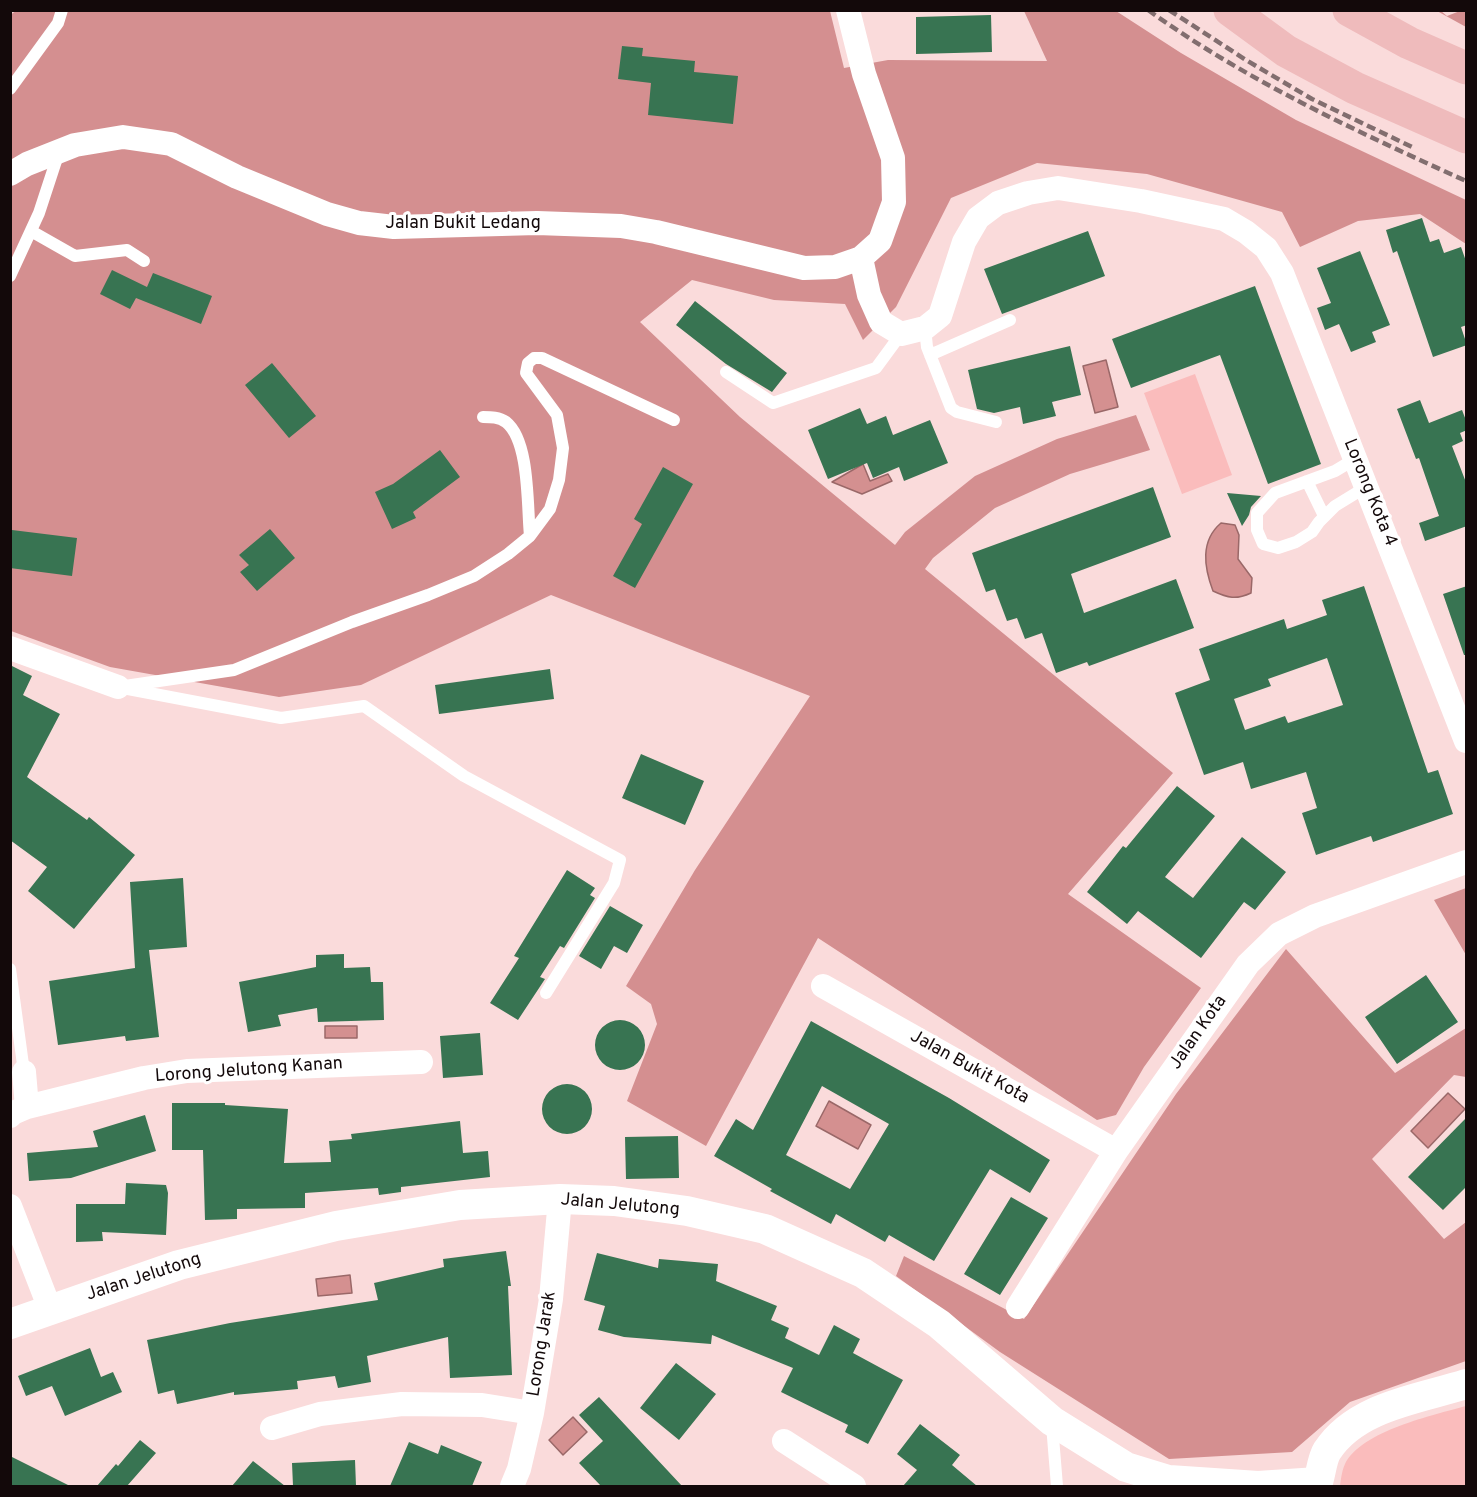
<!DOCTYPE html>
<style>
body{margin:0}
#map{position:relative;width:1477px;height:1497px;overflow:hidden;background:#fadbdb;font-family:Overpass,sans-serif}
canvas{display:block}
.frame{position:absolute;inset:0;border:12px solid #13090a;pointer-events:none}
</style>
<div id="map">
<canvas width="1477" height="1497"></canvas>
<div class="frame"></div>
</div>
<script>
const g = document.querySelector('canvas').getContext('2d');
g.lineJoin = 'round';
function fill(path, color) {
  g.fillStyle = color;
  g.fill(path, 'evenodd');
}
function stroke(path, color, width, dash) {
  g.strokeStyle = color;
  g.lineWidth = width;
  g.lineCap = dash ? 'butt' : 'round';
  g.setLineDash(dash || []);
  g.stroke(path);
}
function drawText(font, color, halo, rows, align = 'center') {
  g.font = font + ' Overpass,sans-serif';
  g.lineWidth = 6;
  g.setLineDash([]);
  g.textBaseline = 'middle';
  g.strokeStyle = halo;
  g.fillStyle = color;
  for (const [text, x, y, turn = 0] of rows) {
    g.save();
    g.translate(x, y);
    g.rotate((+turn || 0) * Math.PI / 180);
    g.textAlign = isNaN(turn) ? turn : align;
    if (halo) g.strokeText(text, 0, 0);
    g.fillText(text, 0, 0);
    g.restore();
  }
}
const green = new Path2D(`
 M1195 374 1232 475 1182 494 1144 393Z
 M1466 1406V1486H1340C1341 1479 1342 1470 1345 1464 1361 1431 1434 1415 1466 1406Z`);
const forest = new Path2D(`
 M16 11H830L844 68 888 60 1047 61 1024 11H1116L1181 53 1296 120 1466 200V244L1420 214 1358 221 1300 247 1282 212 1147 174 1037 163 951 198 896 307 863 340 845 304 774 300 692 280 640 322 740 417 895 545 905 532 975 476 1057 439 1136 415 1150 450 1070 474 995 508 933 558 925 569 1173 773 1068 894 1201 988 1144 1067 1116 1115 1097 1120 818 938 706 1146 627 1101 657 1024 651 1004 626 986 695 870 810 696 551 595 361 685 279 697 110 667 11 631 10 15Z
 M1437 11H1441L1447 16 1460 11H1466V27Z
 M1466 888V955L1434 900Z
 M1286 949 1395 1073 1466 1028V1077L1454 1075 1372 1159 1444 1239 1466 1222V1361L1350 1402 1292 1452 1169 1459 1000 1352 896 1276 904 1256 1024 1319 1176 1094Z`);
const water = new Path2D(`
 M1106 360 1118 407 1095 413 1083 366Z
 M863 464 870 481 888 474 892 481 862 494 832 482Z
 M1221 523 1235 525 1239 535 1238 559 1252 578 1251 593C1236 600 1228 598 1213 591 1204 567 1200 541 1221 523Z
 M325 1026H357V1038H325Z
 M1448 1093 1465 1109 1428 1148 1411 1131Z
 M829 1101 871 1125 858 1149 816 1126Z
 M350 1275 352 1293 318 1296 316 1279Z
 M573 1417 587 1432 563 1455 549 1440Z`);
const building = new Path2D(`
 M991 15 992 52 916 54V17Z
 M622 46 643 48 642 56 695 61 694 72 738 76 733 124 648 115 651 83 618 79Z
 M1422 218 1430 242 1439 239 1444 253 1461 247 1467 264V325L1461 327 1467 345 1433 357 1397 251 1393 253 1386 230Z
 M1088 231 1105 276 1002 314 984 269Z
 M1360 251 1390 325 1372 332 1376 342 1351 352 1339 324 1325 330 1317 308 1331 303 1317 268Z
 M112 270 147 287 153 273 212 296 201 324 136 298 130 309 100 294Z
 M1255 286 1321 464 1268 484 1220 355 1131 388 1112 339Z
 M695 301 787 373 772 392 726 364 676 325Z
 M1070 346 1081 395 1052 402 1056 416 1023 424 1020 407 994 413 977 409 968 370Z
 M272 363 316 416 289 438 245 385Z
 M1420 400 1429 423 1462 410 1467 423V430L1460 433 1463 441 1452 446 1467 485V526L1425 541 1419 523 1439 516 1419 458 1416 459 1397 409Z
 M860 408 867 424 886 416 893 435 930 420 948 463 904 481 899 467 873 478 867 463 828 479 808 430Z
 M440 450 460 477 413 512 416 518 392 529 375 492 393 484Z
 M663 467 693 484 635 588 613 576 642 524 634 519Z
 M1153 487 1171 537 1071 574 1084 613 1176 579 1194 628 1089 666 1087 662 1056 673 1042 633 1025 639 1017 618 1007 621 995 589 986 592 972 553Z
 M1227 493 1261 496 1251 507 1249 515 1242 526Z
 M270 529 295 558 257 591 240 572 249 565 239 555Z
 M12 530 77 538 72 576 10 568Z
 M1364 586 1428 773 1438 770 1453 814 1373 842 1371 836 1316 855 1302 813 1317 808 1306 772 1251 789 1243 762 1204 775 1175 693 1210 680 1199 649 1284 619 1287 629 1327 615 1322 600ZM1327 658 1343 705 1288 723 1285 716 1245 730 1234 699 1271 686 1268 679Z
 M1467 586V655H1464L1443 594Z
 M10 665 32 676 23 695 60 714 27 777 87 820 89 817 135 855 74 929 28 891 47 867 10 840Z
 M550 669 554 699 439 714 435 685Z
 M641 754 704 781 685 825 622 798Z
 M1177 786 1215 816 1165 877 1193 898 1242 837 1286 872 1255 910 1244 902 1201 958 1138 911 1127 924 1087 892 1123 846 1126 848Z
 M567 870 595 888 590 895 595 898 564 948 560 946 540 977 545 979 518 1020 490 1003 519 958 514 956Z
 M183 878 187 947 149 950 159 1037 126 1041 125 1036 58 1045 49 981 135 968 130 882Z
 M610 906 643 925 627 953 614 946 601 969 579 956Z
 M344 954V968L370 967 371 982H383L384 1020 318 1022 317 1008 278 1015 281 1026 248 1032 239 982 316 967V955Z
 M1426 975 1458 1022 1397 1064 1365 1017Z
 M595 1045a25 25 0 1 1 50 0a25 25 0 1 1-50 0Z
 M811 1021 949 1098 1050 1160 1030 1193 990 1169 934 1261 889 1235 885 1242 836 1214 831 1224 770 1191 772 1189 714 1156 736 1119 753 1130ZM822 1086 889 1124 850 1189 786 1155Z
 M480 1033 483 1075 443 1078 440 1036Z
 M542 1109a25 25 0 1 1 50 0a25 25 0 1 1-50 0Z
 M172 1103H225V1105L288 1109 284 1163 331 1162 329 1141 352 1139 351 1134 460 1121 463 1153 488 1151 490 1177 401 1187V1192L379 1195 378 1188 305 1193V1208L237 1209V1219L205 1220 203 1150H172Z
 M145 1115 156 1151 71 1178 29 1181 27 1153 98 1147 93 1131Z
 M1467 1117V1186L1443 1210 1408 1177Z
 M678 1136 679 1178 626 1179 625 1137Z
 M126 1183 166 1185 168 1193 166 1235 102 1232 103 1241 76 1242V1204H125Z
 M1011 1197 1048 1218 1000 1295 964 1274Z
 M506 1251 511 1286H508L512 1375 450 1378 448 1337 367 1356 371 1382 338 1388 335 1376 297 1381 298 1389 234 1395V1392L177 1404 174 1390 158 1394 147 1340 230 1323 378 1300 374 1283 444 1267 443 1259Z
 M597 1253 658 1268 659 1259 718 1264 716 1281 777 1306 771 1320 789 1328 785 1338 819 1355 834 1325 860 1339 853 1353 903 1380 868 1444 845 1432 848 1425 781 1392 793 1368 712 1335 711 1344 624 1337 598 1330 605 1306 584 1300Z
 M90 1348 101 1377 113 1372 122 1392 65 1416 52 1386 26 1396 18 1376Z
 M676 1363 716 1394 679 1440 640 1408Z
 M599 1397 682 1486H601L579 1463 603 1441 579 1415Z
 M920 1424 960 1455 952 1465 977 1486H903L917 1470 897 1454Z
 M140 1440 156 1453 127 1486H97L116 1464 118 1466Z
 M409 1442 438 1454 441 1445 482 1462 472 1486H390Z
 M10 1456 70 1486H10Z
 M355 1460 356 1486H293L292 1463Z
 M253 1461 285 1486H232Z`);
const service = new Path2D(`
 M10 89 58 23 62 10
 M31 231 75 256 127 250 144 261
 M10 276 39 213 59 152
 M925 328 927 347 951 408 957 412 996 422
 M930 355 1010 320
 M726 372 773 403 876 368 901 334
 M483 417C491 417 499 417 506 422 530 441 527 507 530 536
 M1355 459 1335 471 1275 493 1257 513V530L1263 544 1278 548 1296 542 1312 532 1319 522 1335 506 1366 487
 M1307 481 1324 516
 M118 687 234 670 352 622 428 595 474 576 508 554 530 536 550 509 559 480 563 448 557 415 526 373 528 363 534 358H542L674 420
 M128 689 281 718 364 706 464 776 620 860 614 883 546 993
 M10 969 24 1072
 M1052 1425 1057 1486`);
const minor = new Path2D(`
 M10 174 27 164 75 145 123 137 171 144 237 177 327 214 359 223 394 227 537 223 621 226 656 232 804 268 835 267 861 258 880 241 894 202 893 158 864 74 848 10
 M861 258 869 295 881 322 901 334 925 328 940 316 964 242 978 218 998 203 1028 193 1058 188 1141 201 1224 219 1246 232 1266 248 1282 273 1466 741
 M10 648 118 687
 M823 986 1116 1151
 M24 1072 27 1107
 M10 1116 13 1113 27 1107 144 1078 187 1071 421 1062
 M10 1206 50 1309
 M1018 1307 1116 1151 1248 964 1279 934 1315 916 1466 862
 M272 1428 320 1414 402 1404 482 1405 532 1413
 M784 1441 854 1486
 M512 1486 519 1469 532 1413 551 1299 560 1199`);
const tertiary = new Path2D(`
 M10 1324 179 1265 336 1226 460 1205 560 1199 614 1201 687 1211 765 1229 863 1273 939 1324 1052 1421 1126 1467 1188 1486
 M1169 1480 1258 1486 1318 1482C1321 1473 1322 1459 1327 1451 1356 1406 1419 1399 1466 1384`);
const primary = new Path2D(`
 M1230 10 1286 51 1355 88 1466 137
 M1349 10 1409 43 1466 68`);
const rail = new Path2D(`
 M1148 10C1247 81 1356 131 1466 181
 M1169 10 1246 60 1312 99 1412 147`);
const streetNames = [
 ["Jalan Bukit Ledang",463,224],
 ["Lorong Kota 4",1369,493,68],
 ["Jalan Kota",1199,1033,-55],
 ["Jalan Bukit Kota",969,1068,29],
 ["Lorong Jelutong Kanan",249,1071,-4],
 ["Jalan Jelutong",620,1206,5],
 ["Jalan Jelutong",144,1278,-18],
 ["Lorong Jarak",543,1344,-81]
];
fill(green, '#fabcbc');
fill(forest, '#d48f90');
fill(water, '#d49090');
stroke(water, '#9a6868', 1.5);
fill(building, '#387452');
stroke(service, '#fff', 12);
stroke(minor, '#fff', 24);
stroke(tertiary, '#fff', 30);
stroke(primary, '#efbbbc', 33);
stroke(rail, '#826e6f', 4.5, [9, 4.5]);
drawText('18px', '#13090a', '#fff', streetNames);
</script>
